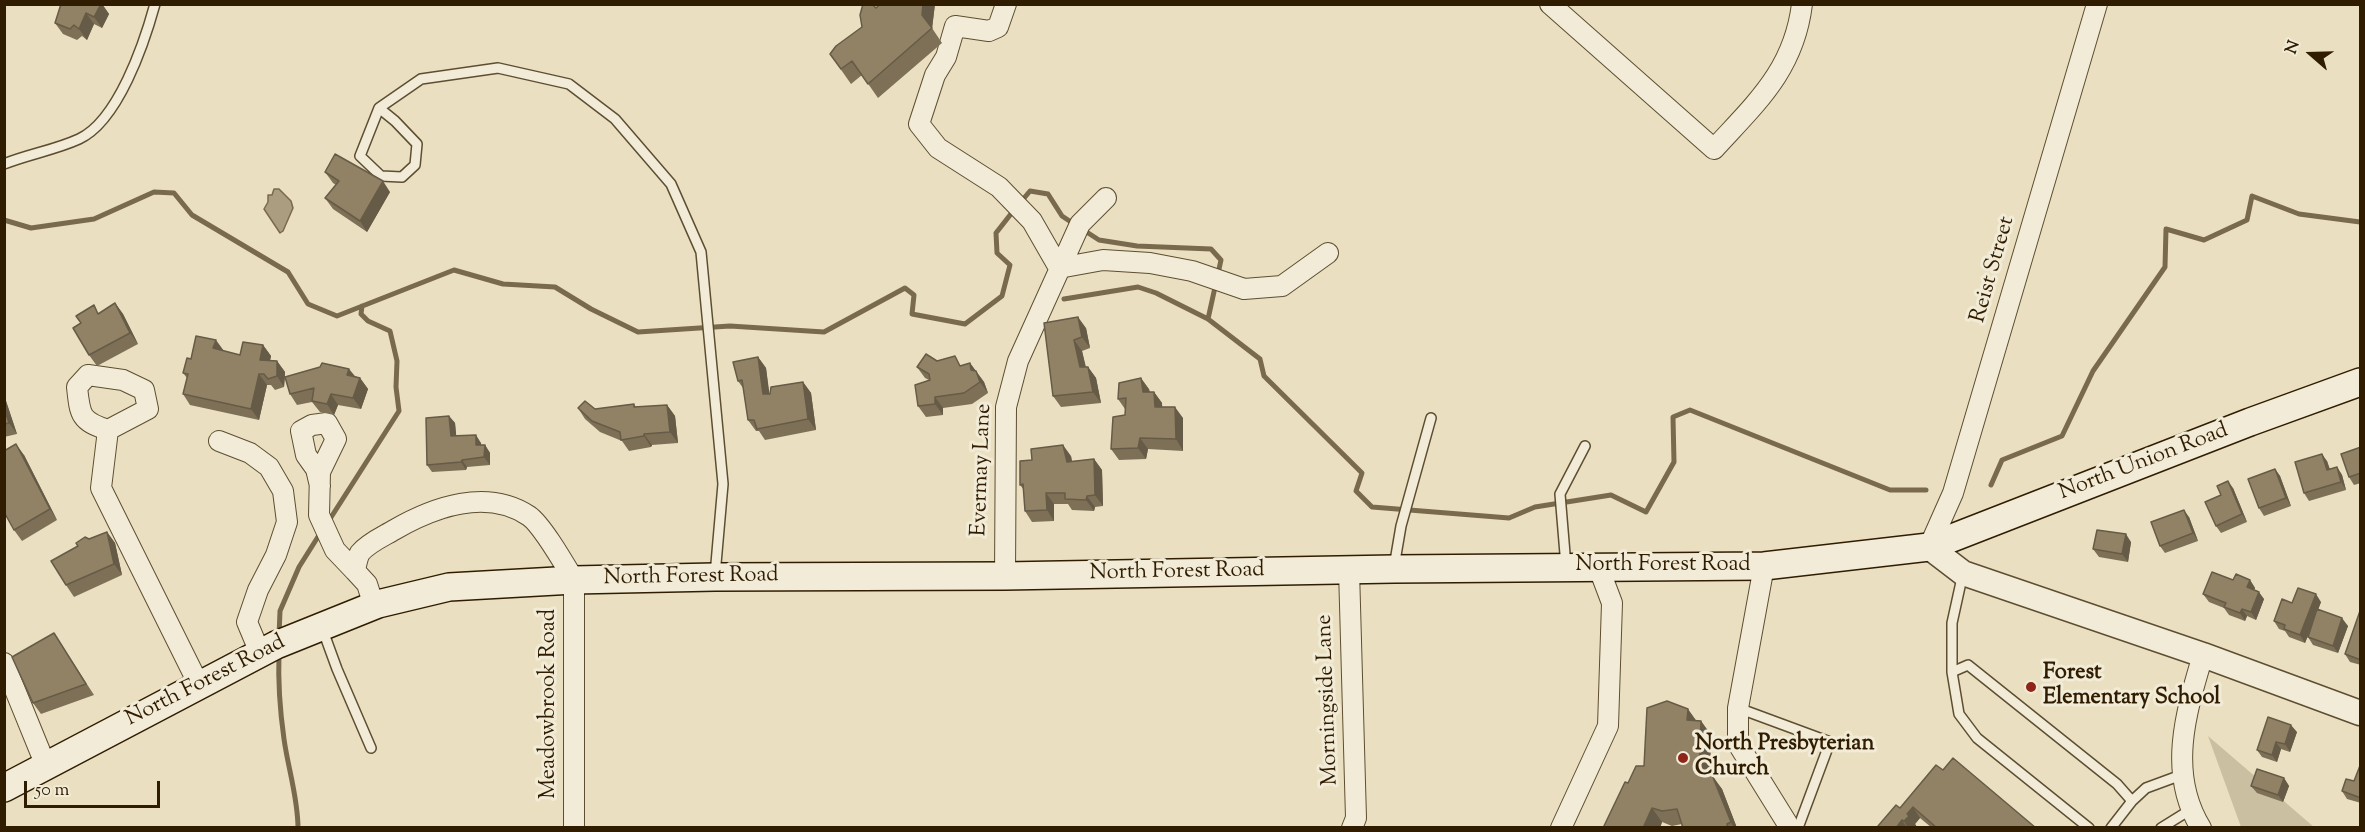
<!DOCTYPE html>
<style>
body{margin:0}
#map{position:relative;width:2365px;height:832px;overflow:hidden;background:#eae0c1;font-family:"Sorts Mill Goudy",serif}
canvas{display:block}
.frame{position:absolute;inset:0;border:6px solid #301d01;pointer-events:none}
.north{position:absolute;left:2281px;top:24px;width:60px;height:60px;-webkit-text-stroke:4px #f1ebd7;paint-order:stroke;rotate:290deg;font-size:16px;font-weight:700;line-height:24px;text-align:center;color:#301d01}
.north::after{content:'';display:block;margin:auto;width:21px;height:27px;background:#301d01;clip-path:polygon(50% 0,100% 100%,50% 72%,0 100%)}
.scale{position:absolute;left:24px;top:781px;width:136px;height:27px;box-sizing:border-box;border:3px solid #301d01;border-top:0;padding-left:8px;font-size:18px;line-height:21px;white-space:nowrap;color:#301d01;-webkit-text-stroke:4px #f1ebd7;paint-order:stroke}
</style>
<div id="map">
<canvas width="2365" height="832"></canvas>
<div class="frame"></div>
<div class="north">N</div>
<div class="scale">50 m</div>
</div>
<script>
const g = document.querySelector('canvas').getContext('2d');
g.lineJoin = 'round';
function fill(path, color) {
  g.fillStyle = color;
  g.fill(path, 'evenodd');
}
function stroke(path, color, width, dash) {
  g.strokeStyle = color;
  g.lineWidth = width;
  g.lineCap = dash ? 'butt' : 'round';
  g.setLineDash(dash || []);
  g.stroke(path);
}
function drawText(font, color, halo, rows, align = 'center') {
  g.font = font + ' "Sorts Mill Goudy",serif';
  g.lineWidth = 6;
  g.setLineDash([]);
  g.textBaseline = 'middle';
  g.strokeStyle = halo;
  g.fillStyle = color;
  for (const [text, x, y, turn = 0] of rows) {
    g.save();
    g.translate(x, y);
    g.rotate((+turn || 0) * Math.PI / 180);
    g.textAlign = isNaN(turn) ? turn : align;
    if (halo) g.strokeText(text, 0, 0);
    g.fillText(text, 0, 0);
    g.restore();
  }
}
const green = new Path2D(`
 M2208 736 2314 827H2241Z`);
const water = new Path2D(`
 M274 189H279L291 201 293 208 283 231 280 233 264 209 268 202V195H272Z`);
const stream = new Path2D(`
 M1020 203 1030 191 1048 194 1062 216 1074 224
 M4 220 31 228 94 219 154 192 174 193 192 215 288 272 308 304 337 316 454 270 503 284 555 287 591 309 638 332 730 326 824 332 905 288 914 295 912 314 965 324 1002 296 1010 265 997 253 996 233 1014 210
 M1082 229 1099 240 1137 246 1211 249 1221 260 1208 319 1260 359 1264 376 1362 473 1356 491 1372 507 1509 518 1535 507 1611 495 1646 512 1674 462 1673 417 1690 410 1890 490H1926
 M1064 299 1138 287 1156 293 1208 319
 M1991 485 2002 460 2062 436 2093 371 2165 267 2166 229 2204 240 2247 220 2252 196 2299 214 2360 222
 M328 522 399 411 396 387 397 361 390 331 368 321 361 314 362 306
 M279 636 280 611 299 567 321 532
 M279 654C278 682 280 711 284 739 288 768 298 798 298 828`);
const service = new Path2D(`
 M379 108 395 121 417 144 415 165 402 177 381 176 360 156 379 108 421 79 498 68 569 84 615 119 671 184 701 252 723 484 715 575
 M4 164C29 154 55 150 79 139 118 121 144 44 155 4
 M1566 566 1560 494 1585 446
 M1394 567 1401 526 1431 418
 M322 628 337 669 371 748
 M1952 672V623L1963 573
 M1738 708 1830 742 1798 828
 M2089 828 1977 738 1959 714 1952 672 1968 665 2117 784 2132 801 2146 788 2184 774
 M2111 828 2132 801
 M2161 828 2190 810`);
const minor = new Path2D(`
 M1006 4 998 27 989 31 955 26 946 57 935 75 919 124 938 148 999 187 1032 221 1059 268 1103 260 1150 263 1192 271 1244 289 1282 286 1328 253
 M1550 4 1714 149C1756 103 1794 70 1802 4
 M108 430C80 421 80 415 77 387L88 375 123 380 144 390 148 409 108 430 101 488 199 685
 M219 441 250 453 269 467 283 491 287 522 276 555 258 590 247 622 260 653
 M320 486 316 469 306 455 301 431 312 425 327 423 336 439 320 472 319 515 335 550 355 571
 M1929 547 1953 493 2097 4
 M1764 566 1738 708V744L1787 823 1788 828
 M1349 570 1356 818 1352 828
 M1005 576 1006 407 1018 361 1080 224 1106 198
 M374 606 367 584 355 571C356 566 357 558 360 553 368 543 384 536 394 530 434 507 487 488 529 516 542 525 565 565 574 580V828
 M4 663 46 766
 M1561 828 1608 726 1612 603 1598 566
 M2201 828C2167 773 2186 712 2203 655`);
const tertiary = new Path2D(`
 M1929 547 1963 573 2203 655 2360 713`);
const secondary = new Path2D(`
 M4 788 276 645 378 604 449 587 574 580 715 577 1005 576 1394 569 1764 566 1929 547 2250 422 2360 382`);
const wall = new Path2D(`
 M61 4H102L109 14 102 28 94 24 87 40 82 36 77 40 63 34 55 23Z
 M880 4H935L932 28 942 43 878 98 862 75 851 84 830 54 862 27 876 8Z
 M325 172 390 192 367 232 333 209 325 198 336 185 333 183Z
 M115 303 123 314 138 344 97 366 89 355 100 313Z
 M1044 323 1086 328 1090 348 1082 351 1086 367H1088L1096 378 1101 403 1061 407 1053 396Z
 M263 345 271 356 270 360 277 361 285 372V377L349 369 355 376 360 378 368 389 361 409 338 405 334 415 320 412 312 402 297 405 290 394 285 377 284 387 275 390 271 385H267L259 420 190 405 183 394 187 378 183 373 191 359 223 351 240 355Z
 M758 357 766 368 769 394 803 382 811 393 816 430 765 440 759 431H756L748 420 743 388 738 381Z
 M937 361 962 366 970 363 984 382 988 393 972 404 943 408V415L926 417 918 406 929 380 925 378 917 367Z
 M1149 389 1150 392H1154L1162 403V407L1183 418V451L1148 449 1146 459 1119 460 1111 449 1125 415V409L1118 399Z
 M4 395 17 434 4 437Z
 M634 404 636 407 667 405 675 416 678 443 652 445 651 447 629 451 622 441 600 432 585 419 578 408 595 409Z
 M449 416 455 423 456 435 481 443V445H485L490 453V465L467 467 466 470 432 472 427 465Z
 M2361 447V483L2354 485 2349 477Z
 M24 455 57 520 22 541 14 530Z
 M1071 456 1072 462 1094 459 1102 470 1103 506 1095 507 1094 511 1072 510 1068 504H1054V521L1032 522 1025 511 1024 490 1020 485Z
 M2327 461 2330 469 2337 467 2342 475 2346 490 2309 501 2304 493Z
 M2275 469 2280 476 2291 506 2264 516 2259 508Z
 M2233 488 2247 522 2221 533 2216 526 2221 495Z
 M2189 517 2198 541 2165 553 2160 546Z
 M107 532 115 543 122 575 74 597 66 585 78 546 89 539Z
 M2131 542 2128 562 2099 557 2093 549Z
 M2233 580H2250L2255 588 2254 590 2264 599 2256 620 2247 616 2245 621 2229 615 2224 608 2209 602 2203 594Z
 M2321 602 2318 610 2348 626 2338 653 2313 645 2308 637 2310 631 2305 643 2289 637 2285 631 2279 629 2274 621 2292 603Z
 M2361 608V665L2350 662 2345 654Z
 M54 633 94 695 41 714 33 703Z
 M1696 720 1701 721 1711 735 1710 775 1722 789 1737 828H1683L1682 824 1672 826 1662 822 1660 828H1603L1628 783 1644 766Z
 M2297 732 2290 752 2281 749 2277 762 2262 757 2257 750Z
 M2361 763V803L2347 799 2342 791 2354 781Z
 M1943 770 2036 828H1932L1920 818 1915 824 1917 827 1916 828H1878Z
 M2284 778 2289 786 2283 802 2257 793 2251 786Z`);
const shadedWall = new Path2D(`
 M96 4H102L109 14 102 28 94 17Z
 M923 4H935L932 29 922 15Z
 M86 13 94 24 87 40 79 29Z
 M383 181 390 192 367 232 360 221Z
 M115 303 123 314 138 344 130 333Z
 M1078 317 1086 328 1090 348 1082 337Z
 M216 340 224 351 213 348Z
 M1074 340 1082 351 1088 378 1080 367Z
 M263 345 271 356 268 371 260 360Z
 M758 357 766 368 771 405 763 394Z
 M277 361 285 372 284 387 277 376Z
 M970 363 984 382 988 393 971 370Z
 M1088 367 1096 378 1101 403 1093 392Z
 M349 369 357 380 347 375Z
 M259 374 267 385 259 420 251 409Z
 M360 378 368 389 361 409 353 398Z
 M1141 378 1149 389 1151 403 1143 392Z
 M803 382 811 393 816 430 808 419Z
 M1154 392 1162 403 1163 418 1155 407Z
 M331 394 338 405 334 415 327 404Z
 M4 395 17 434 9 423 4 408Z
 M935 397 943 408V415L935 404Z
 M667 405 675 416 678 443 670 432Z
 M1175 407 1183 418V451L1176 439Z
 M449 416 455 423 457 443 451 436Z
 M644 434 652 445 651 447 644 436Z
 M476 435 481 443 482 452 476 445Z
 M1140 438 1148 449 1146 459 1138 448Z
 M16 444 24 455 57 520 50 509Z
 M485 445 490 453V465L484 457Z
 M1063 445 1071 456 1074 473 1067 462Z
 M2322 454 2327 461 2332 478 2327 470Z
 M1094 459 1102 470 1103 506 1095 495Z
 M462 460 467 467 466 470 461 462Z
 M2337 467 2342 475 2346 490 2341 482Z
 M2275 469 2280 476 2291 506 2286 498Z
 M2228 481 2233 488 2247 522 2242 514Z
 M1046 493 1054 504V521L1047 510Z
 M1087 496 1095 507 1094 511 1086 500Z
 M2184 510 2189 517 2198 541 2193 533Z
 M107 532 115 543 122 575 114 564Z
 M2126 534 2131 542 2128 562 2122 554Z
 M2250 580 2255 588 2252 594 2247 587Z
 M2259 592 2264 599 2256 620 2251 612Z
 M2316 594 2321 602 2305 643 2300 635Z
 M2242 609 2247 616 2245 621 2240 613Z
 M2342 618 2348 626 2338 653 2333 646Z
 M1688 709 1698 723 1687 720Z
 M1701 721 1711 735 1709 788 1699 773Z
 M2291 725 2297 732 2290 752 2285 744Z
 M2276 742 2281 749 2277 762 2272 755Z
 M1712 775 1722 789 1737 828H1734L1731 822Z
 M2284 778 2289 786 2283 802 2278 795Z
 M1913 807 1920 818 1915 824 1917 827 1916 828H1908L1904 821 1907 814Z
 M1652 808 1662 822 1660 828H1643Z
 M1902 820 1907 828H1896Z`);
const building = new Path2D(`
 M61 4H101L94 17 86 13 79 29 74 25 70 29 55 23Z
 M863 4H872L876 8 880 4H923L922 15 932 28 868 84 852 61 841 69 830 54 836 46 862 27 860 15Z
 M335 154 383 181 360 221 325 198 339 181 325 172Z
 M115 303 130 333 89 355 73 328 81 323 76 316 94 305 98 314Z
 M1078 317 1082 337 1074 340 1080 367H1088L1093 392 1053 396 1044 323Z
 M196 336 216 340 213 348 240 355 243 342 263 345 260 360 277 361V376L268 379 264 374H259L251 409 183 394 188 374 183 373 187 358 191 359Z
 M926 354 937 361 955 356 960 366 970 363 971 370 976 371 980 382 964 393 935 397V404L918 406 915 385 930 380 929 374 917 367Z
 M758 357 763 394H770L771 387 803 382 808 419 757 429 754 420H748L742 380 738 381 733 362Z
 M322 363 349 369 347 375 360 378 353 398 331 394 327 404 312 401 314 388 290 394 285 377 320 367Z
 M1141 378 1143 392H1154L1155 407H1175L1176 439 1140 438 1138 448 1111 449 1113 417 1125 415 1126 398 1118 399 1119 383Z
 M585 401 595 409 634 404V407L667 405 670 432 644 434V436L621 440 620 432 592 421 578 408Z
 M4 408 9 423 4 424Z
 M449 416 451 436 476 435V445H485L484 457 462 460 461 462 427 465 426 418Z
 M16 444 50 509 14 530 4 512V451Z
 M1063 445 1067 462 1094 459 1095 495 1087 496 1086 500 1065 499V493H1046L1047 510 1025 511 1023 484 1020 485V461L1032 460 1031 449Z
 M2361 447V473L2349 477 2341 454Z
 M2322 454 2327 470 2337 467 2341 482 2304 493 2295 462Z
 M2275 469 2286 498 2259 508 2248 479Z
 M2228 481 2242 514 2216 526 2205 502 2221 495 2217 486Z
 M2184 510 2193 533 2160 546 2151 522Z
 M2097 530 2126 534 2122 554 2093 549Z
 M107 532 114 564 66 585 51 561 78 546 76 543 85 537 89 539Z
 M2212 572 2233 580 2236 574 2250 580 2247 587 2259 592 2251 612 2242 609 2240 613 2224 607 2226 603 2203 594Z
 M2298 588 2316 594 2300 635 2284 629 2285 625 2274 621 2282 599 2292 603Z
 M2361 608V660L2345 654Z
 M2317 609 2342 618 2333 646 2308 637Z
 M54 633 86 684 33 703 12 657Z
 M1667 701 1688 709 1687 720 1701 721 1699 773 1712 775 1731 822 1727 824 1728 828H1683L1677 809 1662 811 1652 808 1643 828H1603L1625 782 1628 783 1636 766H1644L1647 708Z
 M2268 717 2291 725 2285 744 2276 742 2272 755 2257 750Z
 M1953 758 2036 828H1937L1913 807 1907 814 1909 816 1904 821 1902 820 1896 828H1878V826L1896 805 1900 808 1936 765 1943 770Z
 M2361 763V798L2342 791 2346 779 2354 781Z
 M2257 769 2284 778 2278 795 2251 786Z`);
const markers = [
 [2031,687,6,"#8f2418"],
 [1683,758,6,"#8f2418"]
];
const streetNames = [
 ["Reist Street",1994,270,-74],
 ["North Union Road",2144,463,-21],
 ["Evermay Lane",983,470,-88],
 ["North Forest Road",1663,566],
 ["North Forest Road",1177,573,-1],
 ["North Forest Road",691,578,-1],
 ["North Forest Road",206,682,-27],
 ["Morningside Lane",1329,700,-92],
 ["Meadowbrook Road",550,704,-90]
];
const poiNames = [
 ["Forest",2043,674],
 ["Elementary School",2043,699],
 ["North Presbyterian",1695,745],
 ["Church",1695,770]
];
fill(green, '#cabfa0');
fill(water, '#ab9e80');
stroke(water, '#7a6a4d', 1.5);
stroke(stream, '#7a6a4d', 5);
stroke(service, '#5e4e31', 12);
stroke(minor, '#5e4e31', 22);
stroke(tertiary, '#5e4e31', 27);
stroke(secondary, '#301d01', 30);
stroke(service, '#f1ebd7', 9);
stroke(minor, '#f1ebd7', 20);
stroke(tertiary, '#f1ebd7', 24);
stroke(secondary, '#f1ebd7', 27);
fill(wall, '#7d7057');
fill(shadedWall, '#665b47');
fill(building, '#918265');
stroke(building, '#665b47', 1.5);
for (const [x, y, r, color] of markers) {
  const dot = new Path2D();
  dot.arc(x, y, r, 0, 2 * Math.PI);
  g.fillStyle = color;
  g.fill(dot);
  stroke(dot, '#f1ebd7', 2);
}
drawText('22px', '#301d01', '#f1ebd7', streetNames);
drawText('bold 22px', '#301d01', '#f1ebd7', poiNames, 'left');
</script>
